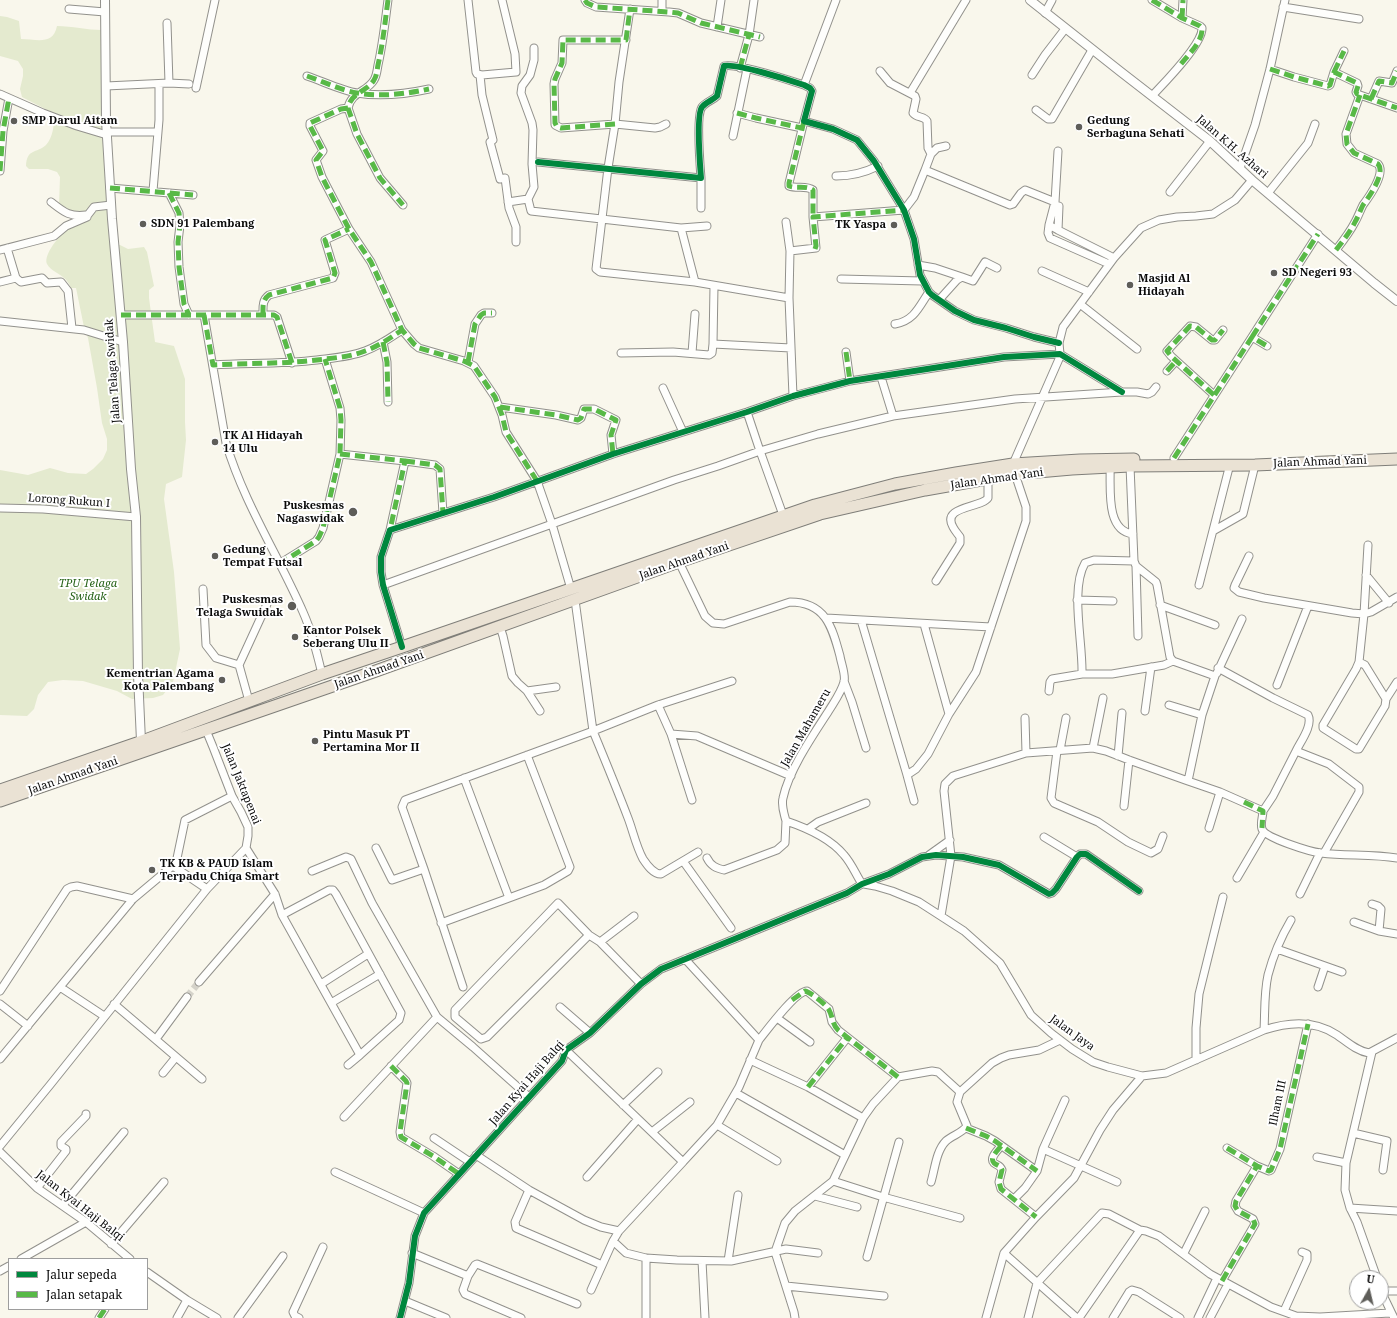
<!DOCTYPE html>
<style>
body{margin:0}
#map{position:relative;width:1397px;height:1318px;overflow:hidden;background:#f9f7ec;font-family:"Noto Serif",serif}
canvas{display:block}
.legend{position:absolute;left:8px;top:1258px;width:140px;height:52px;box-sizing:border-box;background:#fff;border:1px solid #9d9d9d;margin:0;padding:5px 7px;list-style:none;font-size:12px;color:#0a0a0a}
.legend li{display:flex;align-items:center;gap:8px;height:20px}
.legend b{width:20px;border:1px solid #9d9d9d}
.north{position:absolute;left:1349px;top:1270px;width:40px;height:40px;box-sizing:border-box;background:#fff;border:1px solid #9d9d9d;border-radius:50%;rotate:8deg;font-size:11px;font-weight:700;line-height:16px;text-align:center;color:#0a0a0a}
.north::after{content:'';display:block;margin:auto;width:14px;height:18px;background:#5e5d59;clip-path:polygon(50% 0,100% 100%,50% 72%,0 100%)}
</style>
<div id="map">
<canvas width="1397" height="1318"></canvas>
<ul class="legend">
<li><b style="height:5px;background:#00873e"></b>Jalur sepeda</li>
<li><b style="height:5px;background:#58b947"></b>Jalan setapak</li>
</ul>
<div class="north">U</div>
</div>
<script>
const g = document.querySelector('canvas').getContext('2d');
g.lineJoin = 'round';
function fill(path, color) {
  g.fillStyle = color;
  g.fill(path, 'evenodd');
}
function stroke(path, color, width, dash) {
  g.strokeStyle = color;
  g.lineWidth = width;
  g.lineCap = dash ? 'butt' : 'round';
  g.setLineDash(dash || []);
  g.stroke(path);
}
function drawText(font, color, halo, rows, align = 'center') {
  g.font = font + ' "Noto Serif",serif';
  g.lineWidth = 4;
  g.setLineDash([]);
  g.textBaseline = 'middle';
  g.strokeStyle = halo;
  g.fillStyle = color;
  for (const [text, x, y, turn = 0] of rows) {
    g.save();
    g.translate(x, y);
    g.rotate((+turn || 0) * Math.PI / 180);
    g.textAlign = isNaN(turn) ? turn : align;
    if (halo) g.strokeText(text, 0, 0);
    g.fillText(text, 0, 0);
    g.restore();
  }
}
const cemetery = new Path2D(`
 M0 16 7 17 19 21 21 39C36 39 53 46 57 26 72 26 87 30 102 30L103 93 101 121 112 244 120 245 128 249 144 247 147 252 154 286 149 290V298L155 342 174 346 185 379V422L186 440 182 477 166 484 164 499 174 572 180 649 173 682 163 695 153 698 132 699 117 691 83 681 63 680 48 682 38 695 34 709 27 716 0 715V470L28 475 50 468 68 473 86 474 93 469 103 459 107 450V439L102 423 97 388 88 338 84 327 76 288H71C69 284 67 280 64 278 59 273 51 271 47 264 43 255 60 234 68 229 76 223 87 224 92 216 80 208 71 215 59 206L60 177 57 172 48 169H29L26 166C27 148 36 154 46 145 53 138 54 124 55 114L22 97 20 89 23 76V69L18 61 0 56Z`);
const minorTunnel = new Path2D(`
 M187 997 199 982`);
const minor = new Path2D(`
 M388 0C385 22 383 43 378 65 377 70 377 75 374 80 367 92 351 92 348 108L357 134 380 178 403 205
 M468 0 476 72 477 74 482 75 516 72 515 54 502 0
 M585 0 587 3 596 7 669 12 678 13 701 23 760 37
 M1152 0 1182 18 1200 26 1202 28C1203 44 1164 83 1152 96
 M1283 7 1359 19
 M69 9 105 12
 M630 9 619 82 615 124 608 168 596 269 600 272 695 282 789 298 793 396
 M662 11V0
 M1045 13 1052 0
 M1182 18 1183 0
 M167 23 169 83
 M717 27 721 0
 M626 40H563L562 63 555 79 554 84 555 125 561 128 615 124 655 128 660 127 666 124
 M740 68 749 35 754 0
 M1270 69 1294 77 1328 86 1330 85 1334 72 1357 83 1358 86 1356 92 1357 94 1397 108
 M880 71 890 83 915 96 916 99 913 113C917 118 924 116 927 121L928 148 931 154 925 170
 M1334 72 1344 51
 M480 75 482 95 493 140 490 142 500 179 505 178 509 208 516 227V242
 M1032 75 1045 55 1065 29
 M307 76C322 81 343 91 357 93 381 97 406 94 429 89
 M804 85 836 0
 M106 86 169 83 189 84
 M196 88 215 0
 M910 93 966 0
 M0 94 43 113 77 126 107 135
 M1371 99 1379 81 1392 83 1397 71
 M348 108 341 109 310 123V126L323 151 316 160 322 177 349 229 371 262 402 330 414 344 419 348 464 361 474 366 495 397 502 415 506 432 537 481 552 524 571 589
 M1036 110 1048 119H1052L1092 50
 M737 113 756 118 802 128
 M804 121 789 183V186C797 189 806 185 813 190V217
 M106 132H158
 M733 136 747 69
 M1058 151 1055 202 1049 225 1058 230
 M931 154 937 148 946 146
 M538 162 701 178C700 165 696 115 702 107 706 102 713 100 717 96L724 66C736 63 789 80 804 85L810 88 812 91 804 121 833 129 857 140 874 161 904 210 914 239 920 275 929 292 932 295 955 311 974 320 1006 328 1034 337 1059 343
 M1240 168 1255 125 1270 69 1285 0
 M0 171 3 131 9 98
 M836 176C852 176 864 173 878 166
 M701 178V208
 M110 188 193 195
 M153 191 159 120V84
 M1170 192 1210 141
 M169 193 179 213 180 225 178 242 179 267 184 304 189 315
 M1268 193 1308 143 1315 124
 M528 199 534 187 532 164 533 130 532 123 521 93 522 86 530 75 534 60V48
 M51 202C64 212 69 217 86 215
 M508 202 528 199 531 211 681 228 695 282
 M1059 206 1058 230 1114 258
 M87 216 94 207 111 205
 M786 222 790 251
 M1049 225 1048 233 1050 238 1109 264
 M681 228 707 226
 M7 248 16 278
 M0 250 54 236 66 226 87 217
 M1336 250C1343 241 1350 232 1355 222 1358 217 1360 211 1363 205 1369 197 1386 173 1378 164L1354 153 1347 144 1346 134 1360 95
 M918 265 935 268 962 277
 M1042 271 1089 292
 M841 279 922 281
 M0 282 16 278 21 282 42 278 47 283 61 282 68 291 72 328
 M789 298 790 251 816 248 813 217 904 210 914 197 925 170 1010 205 1013 204 1021 193 1025 190 1055 202
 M939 300 957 280 962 277 973 281 985 262 997 268
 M1080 304 1137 349
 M121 315H274L277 317 292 363
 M204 315 226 443C244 503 278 555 303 612 312 632 317 653 322 674
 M263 315C263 307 262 300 269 295L333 278 335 273 325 240 349 229
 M0 321 84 330 123 342
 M895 324C914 321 919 307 929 292
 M1252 337 1318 234
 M383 342 387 362 388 402
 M713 344 714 286
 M846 352 850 381
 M621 353 673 352 709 355 712 353 713 344 791 348
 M692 353 695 314
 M468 362 475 324 481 315 484 313H492
 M213 365C248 363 283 364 317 360 333 358 350 357 365 351 379 346 390 338 402 330
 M1167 371 1176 361
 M881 377 893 416
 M663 388 683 432
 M1214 395 1171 356 1167 351 1190 326 1196 327 1212 340H1215L1223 330
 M500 407 556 415 578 420 581 418 584 409H594L616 420 611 435 613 454
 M747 412 760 451 783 515
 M340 454 405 461 390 530
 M1174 458 1252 337 1267 346
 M405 461 435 465 440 469 443 513
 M1013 464 1059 359 1060 354 1059 343 1063 327 1114 258 1141 228 1159 220 1177 217 1196 216 1213 214 1235 200 1252 180
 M1130 466 1134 561 1136 566 1156 582 1157 585 1170 657 1173 661 1215 676 1202 715 1188 781 1220 792 1263 811C1263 816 1260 823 1262 829 1265 838 1311 852 1321 853 1346 856 1372 854 1397 858
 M1110 467C1111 487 1105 531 1133 534
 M0 508 43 509 136 517
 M1213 531 1243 514 1255 465
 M1368 545 1364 614 1359 662 1356 669 1323 725V728L1356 749H1359L1385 706 1386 699 1397 682
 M1249 556 1235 585 1234 588 1239 592 1264 598 1352 613 1364 614 1371 612 1397 597
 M679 562 705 616 713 623 724 624 790 602C825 602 832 626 840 656 841 663 846 675 844 682 841 693 834 702 828 712 813 735 789 770 783 798 781 806 784 813 786 821 807 828 830 838 844 855 852 864 856 875 862 884
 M279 564 316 541 319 537 323 528 340 454 341 420 340 408 325 359
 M1136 566 1138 636
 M1366 575 1389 603
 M936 581 960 543V537C958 534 955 531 953 527 941 506 981 508 988 498V478
 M383 585 674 480 718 466 760 451 818 434 893 416 1015 399 1122 392H1137L1148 394 1152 392 1156 387
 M1199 585 1230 464
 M203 589 206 645 216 658 239 665 249 701
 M575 600 593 731 658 705 732 681
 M1077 600 1113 601
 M1160 605 1215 625
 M826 618 991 627
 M861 620 907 775 914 801
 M924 624 949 714
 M500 627 503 636 512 676 518 683 527 691 540 711
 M402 647 383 585 381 572V557L390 530 494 497 613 454 747 412 793 396 850 381 1004 357 1060 354 1122 392
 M1359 662 1365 665 1386 699
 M239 665 267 604
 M1218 668 1273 698 1308 715C1313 725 1301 741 1296 751L1329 764 1359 787V792L1324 853
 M1217 673 1242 619
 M1082 674H1112L1164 665 1173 661
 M844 681 852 702 866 748
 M1277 685 1308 606
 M527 691 556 687
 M1049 691 1050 682 1052 679 1082 674C1083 643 1070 589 1085 563L1094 560 1134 561
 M658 705 671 734 697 736 791 776
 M1169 705 1202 715
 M1145 711 1151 667
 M1025 718 1026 753
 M671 734 692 800
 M1093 748 1103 698
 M1060 750 1066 718
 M1057 751 1051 798 1054 803 1098 822 1128 842 1151 853 1158 849 1163 836
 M1118 756 1122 713
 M907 775 916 769 928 754 949 714 976 672 1026 521V507L1015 474
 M1124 806 1129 760
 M1263 811 1273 796 1296 751
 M1209 828 1220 792
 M808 829 818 822 866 803
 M1044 837 1077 857
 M246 848 275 894 282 915 360 1055 348 1065
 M376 848 392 880 424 869
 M929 855 950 840
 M707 858C711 866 716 868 724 870L777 850 785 843 786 821
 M683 861 731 928
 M173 866 207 889
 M312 871 346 857 351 859 372 903 437 1017 473 1047 529 1097
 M1237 878 1264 832
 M864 884 875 886 892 891 919 902 964 931 1000 963 1031 1015 1051 1033 1072 1049 1093 1062 1108 1067 1142 1076 1166 1073 1264 1030C1288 1022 1315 1020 1337 1035 1347 1042 1357 1051 1369 1053L1397 1038
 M1300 894 1320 853
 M509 898 544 885 568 871 570 867 527 755
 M1372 904 1378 906 1381 909 1379 931 1397 934
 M282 915 329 890H333L336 894 401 1013 399 1020 360 1055
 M941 916 951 856 944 791 945 784 953 776 1026 753 1093 748 1106 751 1129 760 1188 781
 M1354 922 1379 931
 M441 923 509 898 464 778
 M589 935 487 1037 481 1039 455 1017V1010L558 903 589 935 600 942 641 984
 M600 942 634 916
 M1277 949 1342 972
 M199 982 275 894
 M321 984 368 954
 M60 987 104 1016
 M463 987 424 869 402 807 405 800 593 731C605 760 617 789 628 818 633 831 636 846 643 859 647 865 653 874 661 874L698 852
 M1318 987 1325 966
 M0 991 67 889 71 887 77 886 133 899
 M331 1003 380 974
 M0 1004 28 1026
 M114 1004 202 1079
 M560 1007 590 1033
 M777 1018 810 1042
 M1264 1030C1265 1012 1264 993 1268 975 1273 956 1281 937 1291 920
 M156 1039 187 997
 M759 1040C767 1030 796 991 807 991L829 1009 832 1022 838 1030 898 1077
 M566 1050 683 1162 619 1231 613 1241 591 1290
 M1372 1052 1346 1163 1345 1190 1350 1208 1357 1222 1377 1278
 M0 1059 133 899 176 863 185 820 232 796
 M750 1060 808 1087 863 1118
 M1196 1060V1028L1199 994 1223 897
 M391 1066 406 1081 407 1083 400 1132 401 1137 433 1156 459 1174
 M163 1073 176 1057
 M808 1087 847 1038
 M736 1093 845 1155
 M1065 1100 1043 1149 1117 1182
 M623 1105 658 1072
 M344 1117 437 1017
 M717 1125 777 1161
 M966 1128 986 1136 995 1141 1037 1171
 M652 1132 690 1102
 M1353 1133 1387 1141 1383 1170
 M434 1138 470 1162
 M0 1146 50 1085 207 889 246 848 248 836V827L241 812 232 796 213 747 206 730
 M1001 1146C998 1150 989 1158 994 1163 998 1166 1000 1165 1002 1170L999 1182 1001 1189 1036 1217
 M1227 1148 1257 1166 1269 1171 1271 1170 1280 1149 1308 1024
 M0 1152 37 1188 86 1222 130 1259
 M476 1155 529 1190
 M1317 1157 1346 1163
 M683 1162 717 1125 739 1087 759 1040 685 959
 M335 1172 424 1213
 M587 1177 638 1119
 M833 1181 883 1197 960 1218
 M931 1182C935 1169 936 1151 946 1141 953 1135 962 1133 967 1126L957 1102 960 1092 992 1063 1001 1058 1009 1055 1039 1050 1060 1040
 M37 1188 66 1151V1149L61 1146V1142L86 1116V1114
 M815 1196 857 1207
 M1014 1199 1025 1188 1037 1171 1043 1149
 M63 1205 124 1132
 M1350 1208 1397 1211
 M613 1241 626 1253 646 1258 677 1260 731 1261 786 1249 818 1253
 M111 1244 164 1182
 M412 1253 468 1276 475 1265 477 1264 577 1304
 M1184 1253 1205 1211
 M867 1257 899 1142
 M646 1258V1318
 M21 1259 86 1222
 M702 1261 705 1318
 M728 1261 738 1195
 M602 1265 516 1228 515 1222 529 1190 584 1220 601 1227 619 1231
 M0 1271 9 1266
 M147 1272 187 1300 217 1318
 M468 1276 463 1290 465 1294 521 1318
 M1222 1281 1255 1224 1253 1219 1238 1211 1235 1206 1236 1201 1257 1166
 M786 1286 884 1296
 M1381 1291 1394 1318
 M1381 1291H1397
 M405 1301 446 1318
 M1284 1311 1307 1260V1254L1302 1252
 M99 1318 105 1309
 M177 1318 187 1300
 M238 1318 283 1256
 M299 1318 295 1316 293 1312 323 1247
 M400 1318 409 1283 415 1236 424 1213 562 1061 566 1050 590 1033 641 984 661 969 847 893 862 884 889 874 922 857 936 855 963 857 999 865 1049 894 1052 893 1056 889 1077 857 1080 854H1086L1139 891
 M795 1318 794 1312 775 1252 785 1223 795 1211 833 1181 863 1118 873 1104 898 1077 932 1071 938 1072 960 1092
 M986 1318 1004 1253
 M1028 1318 1037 1283 1102 1213 1109 1214 1140 1230
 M1077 1318 1004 1253 1036 1217 1074 1178 1100 1130 1113 1110 1142 1076
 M1079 1318 1140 1230 1146 1231 1159 1236 1210 1274 1271 1307 1296 1316 1320 1317 1390 1313
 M1113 1318 1129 1292 1132 1290 1139 1292 1180 1318
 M1198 1318 1217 1278
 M1210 1318 1228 1284`);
const tertiary = new Path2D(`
 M105 0 106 121 112 219 123 342 131 469 136 517 138 675 141 741
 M1030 0 1121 72 1210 141 1252 180 1374 283 1397 301`);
const trunk = new Path2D(`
 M0 790 137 743 322 674 402 647 815 505 895 484 956 473 1013 464 1080 460 1134 459
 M0 801 373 672 679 562 820 514 925 490 1015 474 1072 469 1130 466 1255 465 1397 459`);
const quiet = new Path2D(`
 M388 0C385 22 383 43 378 65 377 70 377 75 374 80 367 92 351 92 348 108L357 134 380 178 403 205
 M585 0 587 3 596 7 669 12 678 13 701 23 760 37
 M1152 0 1182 18 1200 26 1202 28C1203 41 1189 54 1181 64
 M1182 18 1183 0
 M740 68 749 35
 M1270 69 1294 77 1328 86 1330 85 1334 72 1357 83 1358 86 1356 92 1357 94 1397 108
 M1334 72 1344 51
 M307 76C322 81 343 91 357 93 381 97 406 94 429 89
 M1371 99 1379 81 1392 83 1397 71
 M348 108 341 109 310 123V126L323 151 316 160 322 177 349 229 371 262 402 330 414 344 419 348 464 361 474 366 495 397 502 415 506 432 537 481
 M737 113 756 118 802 128
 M804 121 789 183V186C797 189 806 185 813 190V217
 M615 124 561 128 557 127 555 123 554 84 555 79 562 63 563 40H626L630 9
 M0 171 3 131 9 98
 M110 188 193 195
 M169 193 179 213 180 225 178 242 179 267 184 304 189 315
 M815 249 816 246 813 217 904 210
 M1336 250C1343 241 1350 232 1355 222 1358 217 1360 211 1363 205 1369 197 1386 173 1378 164L1354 153 1347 144 1346 134 1360 95
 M121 315H274L277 317 292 363
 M204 315 213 365C248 363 283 364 317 360 333 358 350 357 365 351 379 346 390 338 402 330
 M263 315C263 307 262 300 269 295L333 278 335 273 325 240 349 229
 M1252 337 1318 234
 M383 342 387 362 388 402
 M846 352 850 381
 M468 362 475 324 481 315 484 313H492
 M1167 371 1176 361
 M1214 395 1171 356 1167 351 1190 326 1196 327 1212 340H1215L1223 330
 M500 407 556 415 578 420 581 418 584 409H594L616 420 611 435 613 454
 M340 454 405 461 390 530
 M1174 458 1252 337 1267 346
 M405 461 435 465 440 469 443 513
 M279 564 316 541 319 537 323 528 340 454 341 420 340 408 325 359
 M1244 802 1263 811 1262 828
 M792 1000 805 991C810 992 826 1004 829 1010 833 1017 832 1024 838 1030L898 1077
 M391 1066 406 1081 407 1083 400 1132 401 1137 433 1156 459 1174
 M808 1087 847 1038
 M966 1128 986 1136 995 1141 1037 1171
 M1001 1146C998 1150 989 1158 994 1163 998 1166 1000 1165 1002 1170L999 1182 1001 1189 1036 1217
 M1227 1148 1257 1166 1269 1171 1271 1170 1280 1149 1308 1024
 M1222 1281 1255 1224 1253 1219 1238 1211 1235 1206 1236 1201 1257 1166
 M99 1318 105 1309`);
const cycleway = new Path2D(`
 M538 162 701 178C700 165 696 115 702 107 706 102 713 100 717 96L724 66C736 63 789 80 804 85L810 88 812 91 804 121 833 129 857 140 874 161 904 210 914 239 920 275 929 292 932 295 955 311 974 320 1006 328 1034 337 1059 343
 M402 647 383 585 381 572V557L390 530 494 497 613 454 747 412 793 396 850 381 1004 357 1060 354 1122 392
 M400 1318 409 1283 415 1236 424 1213 562 1061 566 1050 590 1033 641 984 661 969 847 893 862 884 889 874 922 857 936 855 963 857 999 865 1049 894 1052 893 1056 889 1077 857 1080 854H1086L1139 891`);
const markers = [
 [14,121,4,"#5e5d59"],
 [1079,127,4,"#5e5d59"],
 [143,224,4,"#5e5d59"],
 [894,225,4,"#5e5d59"],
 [1274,273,4,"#5e5d59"],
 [1130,285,4,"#5e5d59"],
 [215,442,4,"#5e5d59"],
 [353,512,5,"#5e5d59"],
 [215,556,4,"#5e5d59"],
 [292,606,5,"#5e5d59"],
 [295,637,4,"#5e5d59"],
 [222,680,4,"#5e5d59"],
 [315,741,4,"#5e5d59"],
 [152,870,4,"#5e5d59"]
];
const poiNames = [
 ["SMP Darul Aitam",22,121],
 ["Gedung",1087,121],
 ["Serbaguna Sehati",1087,134],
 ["SDN 91 Palembang",151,224],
 ["TK Yaspa",886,225,"right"],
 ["SD Negeri 93",1282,273],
 ["Masjid Al",1138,279],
 ["Hidayah",1138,292],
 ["TK Al Hidayah",223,436],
 ["14 Ulu",223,449],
 ["Puskesmas",344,506,"right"],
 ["Nagaswidak",344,519,"right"],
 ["Gedung",223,550],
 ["Tempat Futsal",223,563],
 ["Puskesmas",283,600,"right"],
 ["Telaga Swuidak",283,613,"right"],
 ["Kantor Polsek",303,631],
 ["Seberang Ulu II",303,644],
 ["Kementrian Agama",214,674,"right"],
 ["Kota Palembang",214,687,"right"],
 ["Pintu Masuk PT",323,735],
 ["Pertamina Mor II",323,748],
 ["TK KB & PAUD Islam",160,864],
 ["Terpadu Chiqa Smart",160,877]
];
const streetNames = [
 ["Jalan K.H. Azhari",1232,147,41],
 ["Jalan Telaga Swidak",113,371,-94],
 ["Jalan Ahmad Yani",1320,462,-2],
 ["Jalan Ahmad Yani",997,479,-8],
 ["Lorong Rukun I",69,501,4],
 ["Jalan Ahmad Yani",684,561,-19],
 ["Jalan Ahmad Yani",379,670,-19],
 ["Jalan Mahameru",806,728,-60],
 ["Jalan Ahmad Yani",73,776,-19],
 ["Jalan Jaktapenai",241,784,68],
 ["Jalan Jaya",1072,1033,36],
 ["Jalan Kyai Haji Balqi",527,1083,-49],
 ["Ilham III",1278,1103,-78],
 ["Jalan Kyai Haji Balqi",80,1206,38]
];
const parkNames = [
 ["TPU Telaga",88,584],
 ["Swidak",88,597]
];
fill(cemetery, '#e4eacf');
stroke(minorTunnel, '#d5d3ca', 7, [7, 3.5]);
stroke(minor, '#92918c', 9);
stroke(tertiary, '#92918c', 10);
stroke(trunk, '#7f7e79', 13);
stroke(minor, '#fefefc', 7);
stroke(tertiary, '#fefefc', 8);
stroke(trunk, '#eae2d4', 11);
stroke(quiet, '#58b947', 5, [10, 5]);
stroke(cycleway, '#00873e', 6);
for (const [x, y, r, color] of markers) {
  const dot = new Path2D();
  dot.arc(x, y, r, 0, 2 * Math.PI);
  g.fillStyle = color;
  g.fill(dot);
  stroke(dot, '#fff', 1.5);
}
drawText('bold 11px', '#0a0a0a', '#fff', poiNames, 'left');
drawText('11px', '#0a0a0a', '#fff', streetNames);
drawText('italic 11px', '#276319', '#fff', parkNames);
</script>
